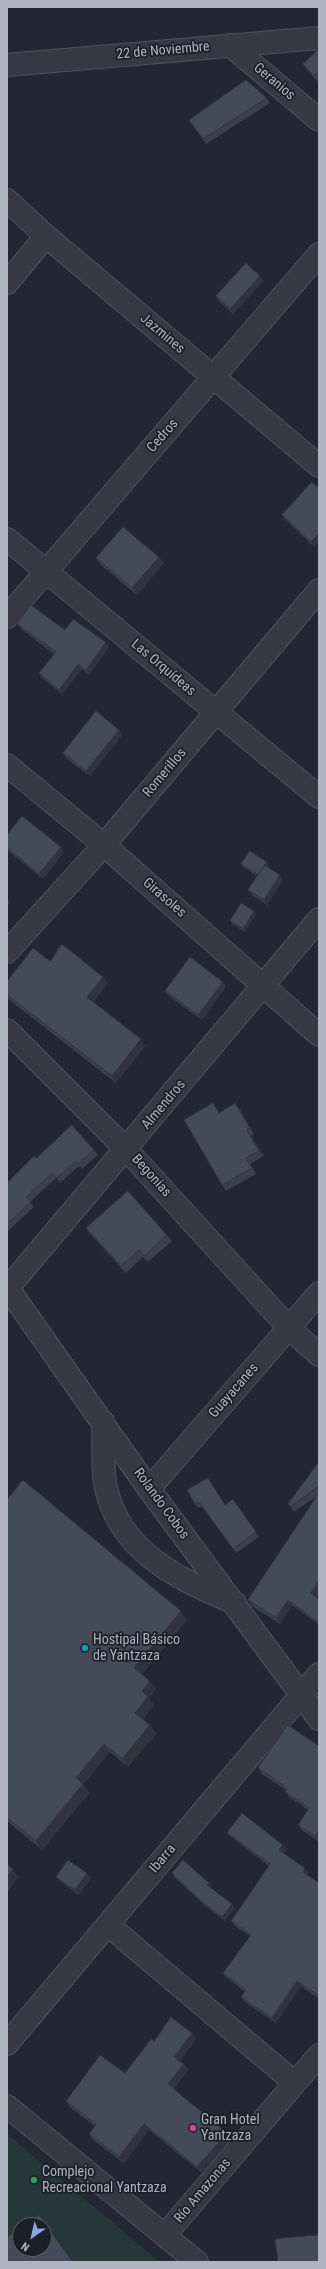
<!DOCTYPE html>
<meta charset="utf-8">
<style>
body{margin:0}
#map{position:relative;width:326px;height:2269px;overflow:hidden;background:#212733;font-family:"Roboto Condensed",sans-serif}
canvas{display:block}
.frame{position:absolute;inset:0;border:8px solid #afb4c1;pointer-events:none}
.north{position:absolute;left:12px;top:2217px;width:40px;height:40px;box-sizing:border-box;background:#1a1f28;border:1px solid #565b65;border-radius:50%;rotate:214deg;font-size:11px;font-weight:700;line-height:16px;text-align:center;color:#afb4c1}
.north::after{content:'';display:block;margin:auto;width:14px;height:18px;background:#8aa5ea;clip-path:polygon(50% 0,100% 100%,50% 72%,0 100%)}
</style>
<div id="map">
<canvas width="326" height="2269"></canvas>
<div class="frame"></div>
<div class="north">N</div>
</div>
<script>
const g = document.querySelector('canvas').getContext('2d');
g.lineJoin = 'round';
function fill(path, color) {
  g.fillStyle = color;
  g.fill(path, 'evenodd');
}
function stroke(path, color, width, dash) {
  g.strokeStyle = color;
  g.lineWidth = width;
  g.lineCap = dash ? 'butt' : 'round';
  g.setLineDash(dash || []);
  g.stroke(path);
}
function drawText(font, color, halo, rows, align = 'center') {
  g.font = font + ' "Roboto Condensed",sans-serif';
  g.lineWidth = 3.5;
  g.setLineDash([]);
  g.textBaseline = 'middle';
  g.strokeStyle = halo;
  g.fillStyle = color;
  for (const [text, x, y, turn = 0] of rows) {
    g.save();
    g.translate(x, y);
    g.rotate((+turn || 0) * Math.PI / 180);
    g.textAlign = isNaN(turn) ? turn : align;
    if (halo) g.strokeText(text, 0, 0);
    g.fillText(text, 0, 0);
    g.restore();
  }
}
const green = new Path2D(`
 M7 2134 160 2262H7ZM20 2225H44V2249H20Z`);
const minor = new Path2D(`
 M230 45 319 120
 M7 65 319 38
 M7 200 46 236 319 466
 M7 283 46 236
 M7 539 319 797
 M7 617 319 254
 M7 765 104 845 319 1035
 M7 952 104 845 319 590
 M7 1030 126 1149 289 1328 319 1355
 M7 1287 149 1489 319 1719
 M7 1289 319 919
 M103 1422C104 1441 102 1463 105 1483 117 1551 178 1579 235 1603
 M149 1489 319 1293
 M108 1925 295 2083
 M7 2044 319 1674
 M7 2106 197 2262
 M165 2235 319 2055`);
const wall = new Path2D(`
 M319 49V79L317 81 306 69 303 64Z
 M267 98 270 103 206 144 189 120Z
 M260 276 263 281 233 314 219 301 216 296Z
 M319 488V542L314 547 286 520 282 515Z
 M96 558 164 563 137 595 101 565Z
 M17 624 109 647 89 675 82 669 62 694 42 678 39 673 54 654 21 629Z
 M119 730 122 735 90 776 66 758 63 753Z
 M7 835 64 852 43 879 7 850Z
 M241 864 269 865 267 867 283 880 267 905 252 895 248 890 257 876 243 867Z
 M254 911 256 914 245 932 232 924 230 921Z
 M50 961 103 977 108 983 93 1002 141 1039 145 1046 116 1083 7 998V981Z
 M223 982 226 987 202 1020 169 996 165 991Z
 M213 1103 219 1113 240 1109 254 1134 251 1136 264 1156 250 1164 256 1174 226 1191 222 1185Z
 M94 1150 98 1155 82 1169 79 1166 60 1183 56 1178 30 1202 34 1207 8 1231 7 1230V1183L36 1158Z
 M86 1228 167 1235 172 1241 148 1262 143 1257 126 1273 91 1235Z
 M319 1462V1592L316 1597 319 1600V1625L292 1605 280 1624 252 1606 248 1600 317 1496 294 1512 288 1504Z
 M211 1482 225 1505 233 1499 259 1537 236 1553 202 1506 198 1508 195 1504Z
 M7 1500 187 1620 142 1674 156 1689 149 1698 154 1705 143 1719 150 1725 156 1734 128 1767 110 1752 83 1784 89 1793 42 1850 7 1821Z
 M288 1725 319 1842 302 1830 298 1825 308 1810 289 1797 285 1792 286 1790 262 1774 258 1768Z
 M227 1833 287 1849 284 1853 309 1873 307 1875 319 1883V1999L301 1986 276 2023 245 2002 241 1997 245 1992 226 1977 223 1973 250 1936 235 1926 231 1921 269 1866 231 1837Z
 M87 1873 91 1878 79 1895 60 1881 56 1877Z
 M172 1873 209 1883 211 1887V1888L235 1908 225 1921 204 1905 174 1877Z
 M196 2039 180 2061 184 2064 188 2070 174 2089 231 2139 202 2173 149 2130 124 2163 93 2140 89 2134 95 2126 70 2107 66 2101 125 2073 154 2041Z`);
const shadedWall = new Path2D(`
 M260 276 263 281 233 314 230 309Z
 M319 533V542L314 547 311 542Z
 M159 557 164 563 137 595 132 588Z
 M106 642 109 647 89 675 86 670Z
 M78 664 82 669 62 694 59 690Z
 M119 730 122 735 90 776 86 771Z
 M61 847 64 852 43 879 39 874Z
 M267 862 269 865 260 878 258 876Z
 M280 875 283 880 267 905 264 900Z
 M7 899 10 903 7 906Z
 M254 911 256 914 245 932 243 929Z
 M103 977 108 983 91 1003 87 997Z
 M223 982 226 987 202 1020 198 1015Z
 M141 1039 145 1046 116 1083 112 1076Z
 M235 1103 240 1109 254 1134 250 1128Z
 M247 1130 251 1136 264 1156 259 1151Z
 M319 1580V1592L315 1599 311 1593Z
 M288 1600 292 1605 280 1624 276 1618Z
 M181 1611 187 1620 140 1676 134 1668Z
 M150 1681 156 1689 149 1698 154 1705 141 1721 135 1713 142 1691Z
 M150 1725 156 1734 128 1767 122 1759Z
 M104 1744 110 1752 82 1786 76 1778Z
 M83 1784 89 1793 42 1850 36 1841Z
 M319 1831V1842L315 1836Z
 M283 1845 287 1849 282 1855 279 1850Z
 M305 1868 309 1873 306 1877 303 1872Z
 M13 1869 19 1877 7 1892V1876Z
 M87 1873 91 1878 79 1895 75 1890Z
 M209 1883 211 1887 210 1889 207 1885Z
 M232 1904 235 1908 225 1921 222 1917Z
 M297 1981 301 1986 276 2023 272 2018Z
 M192 2033 196 2039 178 2063 174 2057Z
 M184 2064 188 2070 172 2091 168 2084Z
 M144 2124 149 2130 124 2163 119 2157Z
 M227 2133 231 2139 202 2173 197 2167Z`);
const building = new Path2D(`
 M319 49V71L314 76 303 64Z
 M246 80 267 98 203 139 189 120Z
 M246 263 260 276 230 309 216 296Z
 M312 482 319 488V533L311 542 282 515Z
 M123 527 159 557 132 588 96 558Z
 M31 605 65 630 73 619 106 642 86 670 78 664 59 690 39 673 56 652 17 624Z
 M96 711 119 730 86 771 63 753Z
 M22 816 61 847 39 874 7 848V835Z
 M250 851 267 862 258 875 241 864Z
 M265 865 280 875 264 900 248 890Z
 M241 903 254 911 243 929 230 921Z
 M62 944 103 977 87 997 141 1039 112 1076 7 995V981L33 948 50 961Z
 M190 957 223 982 198 1015 165 991Z
 M213 1103 219 1113 235 1103 250 1128 247 1130 259 1151 246 1158 252 1168 222 1185 184 1120Z
 M72 1125 94 1150 78 1164 76 1161 57 1178 52 1173 26 1197 31 1202 7 1224V1183L34 1156 36 1158Z
 M128 1191 167 1235 144 1256 139 1250 121 1266 86 1228Z
 M319 1462V1486L290 1507 288 1504Z
 M208 1478 225 1505 233 1499 256 1532 233 1549 199 1502 195 1504 187 1490Z
 M23 1480 181 1611 134 1668 150 1681 142 1691 148 1697 135 1713 150 1725 122 1759 104 1744 76 1778 83 1784 36 1841 7 1818V1500Z
 M319 1493V1580L311 1593 319 1600V1623L288 1600 276 1618 248 1600Z
 M288 1725 319 1746V1831L315 1836 298 1825 309 1808 285 1792 287 1788 258 1768Z
 M242 1813 283 1845 279 1850 305 1868 303 1872 319 1883V1996L297 1981 272 2018 241 1997 246 1990 223 1973 251 1935 231 1921 270 1864 227 1833Z
 M68 1860 87 1873 75 1890 56 1877Z
 M183 1860 209 1883 207 1885 232 1904 222 1917 201 1901 172 1873Z
 M7 1864 13 1869 7 1876Z
 M171 2017 192 2033 174 2057 184 2064 168 2084 227 2133 197 2167 144 2124 119 2157 89 2134 96 2124 66 2101 100 2055 125 2073 151 2039 154 2041Z
 M39 2215 73 2262H7V2237L20 2228V2249H44V2225H24Z
 M319 2235V2262H278L275 2239Z`);
const markers = [
 [85,1648,4,"#0f9aa8"],
 [193,2128,4,"#d1479c"],
 [34,2180,4,"#2e9e5b"]
];
const streetNames = [
 ["22 de Noviembre",163,51,-5],
 ["Geranios",274,82,40],
 ["Jazmines",162,334,40],
 ["Cedros",163,436,-49],
 ["Las Orquídeas",163,668,40],
 ["Romerillos",165,773,-50],
 ["Girasoles",164,898,41],
 ["Almendros",164,1105,-50],
 ["Begonias",151,1176,48],
 ["Guayacanes",234,1391,-49],
 ["Rolando Cobos",161,1504,54],
 ["Ibarra",163,1859,-50],
 ["Río Amazonas",203,2191,-50]
];
const poiNames = [
 ["Hostipal Básico",93,1640],
 ["de Yantzaza",93,1656],
 ["Gran Hotel",201,2120],
 ["Yantzaza",201,2136],
 ["Complejo",42,2172],
 ["Recreacional Yantzaza",42,2188]
];
fill(green, '#273738');
stroke(minor, '#4f545f', 24);
stroke(minor, '#353944', 22);
fill(wall, '#3a404c');
fill(shadedWall, '#2f343e');
fill(building, '#434a58');
stroke(building, '#2f343e', 1);
for (const [x, y, r, color] of markers) {
  const dot = new Path2D();
  dot.arc(x, y, r, 0, 2 * Math.PI);
  g.fillStyle = color;
  g.fill(dot);
  stroke(dot, '#1a1f28', 1.5);
}
drawText('14px', '#afb4c1', '#1a1f28', streetNames);
drawText('14px', '#afb4c1', '#1a1f28', poiNames, 'left');
</script>
